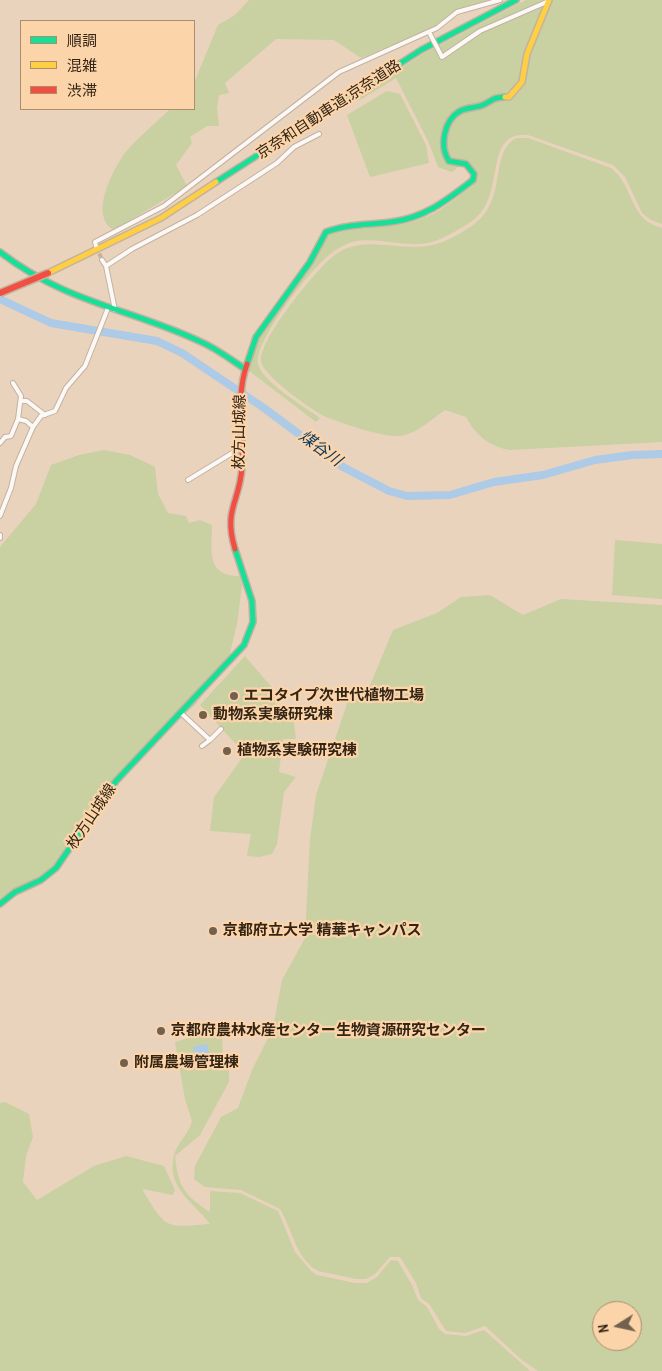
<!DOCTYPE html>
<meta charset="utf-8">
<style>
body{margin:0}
#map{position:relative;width:662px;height:1371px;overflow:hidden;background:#e9d3bd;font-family:"Archivo Narrow","Noto Sans JP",sans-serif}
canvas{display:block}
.legend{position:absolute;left:20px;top:20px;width:175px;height:90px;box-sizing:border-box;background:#fcd4aa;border:1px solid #ac8e6e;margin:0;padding:6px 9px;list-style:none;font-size:15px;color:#332414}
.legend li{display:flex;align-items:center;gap:10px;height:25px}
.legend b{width:25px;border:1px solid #ac8e6e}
.north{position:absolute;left:592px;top:1301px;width:50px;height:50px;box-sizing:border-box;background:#fcd4aa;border:1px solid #ac8e6e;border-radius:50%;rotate:260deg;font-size:14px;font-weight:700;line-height:20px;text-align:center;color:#332414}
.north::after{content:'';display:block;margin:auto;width:18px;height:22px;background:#73614f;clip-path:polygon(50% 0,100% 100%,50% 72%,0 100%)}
</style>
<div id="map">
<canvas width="662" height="1371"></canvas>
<ul class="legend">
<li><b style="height:6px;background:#16e098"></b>順調</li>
<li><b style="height:6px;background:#ffcf43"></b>混雑</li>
<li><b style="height:6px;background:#f24e42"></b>渋滞</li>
</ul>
<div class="north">N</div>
</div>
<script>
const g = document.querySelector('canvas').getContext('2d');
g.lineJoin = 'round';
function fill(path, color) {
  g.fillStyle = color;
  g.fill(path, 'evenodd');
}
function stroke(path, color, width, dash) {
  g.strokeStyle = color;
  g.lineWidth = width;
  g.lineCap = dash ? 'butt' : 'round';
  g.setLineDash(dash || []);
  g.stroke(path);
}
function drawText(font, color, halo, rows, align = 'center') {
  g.font = font + ' "Archivo Narrow","Noto Sans JP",sans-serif';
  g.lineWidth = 4.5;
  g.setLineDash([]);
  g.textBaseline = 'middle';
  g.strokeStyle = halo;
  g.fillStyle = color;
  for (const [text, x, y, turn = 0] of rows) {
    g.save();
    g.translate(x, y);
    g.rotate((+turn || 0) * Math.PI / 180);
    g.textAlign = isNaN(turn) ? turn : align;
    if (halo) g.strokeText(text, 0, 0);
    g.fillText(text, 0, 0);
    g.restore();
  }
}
const green = new Path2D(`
 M249 0H496L457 11 436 27 361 58 334 40 276 39 225 83 229 93 219 95 217 108 219 126H207L190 137 192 143 176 165 187 186 114 230C90 217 110 176 121 159 130 144 156 123 170 109H194V83L218 25 235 15Z
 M526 0H547L521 81 508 95 461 108 441 146 444 157 463 163 452 172 438 167 429 143 396 78 360 100 346 104 423 54Z
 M551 0H662V224L651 220 642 213 625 177 613 165 528 135C481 131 508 197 472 221 461 228 445 238 432 242 406 249 378 236 352 242 344 245 336 249 329 255 311 269 253 342 258 364 262 382 305 407 320 418L316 422 248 370 258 338 312 263 326 237 337 231C370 227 408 229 438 211 450 204 461 194 472 186 480 175 474 169 468 160H453L448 158C445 145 446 140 450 128 460 102 480 115 493 99H505L523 83 531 47Z
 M387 91 400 94 426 145 429 163 370 177 347 115Z
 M517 138H528L611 168C634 185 629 221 662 228V442L510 450C490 447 475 435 466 417L445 410C432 419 412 438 395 436 376 435 344 424 326 417 313 411 262 375 261 361 259 340 313 274 330 259 360 231 397 253 432 245 444 243 462 233 473 225 509 200 488 151 517 138Z
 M104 450 130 455 155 467 158 494 168 513 186 516 189 523 200 520 212 525C212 549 205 576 240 576L242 586 237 624 228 661 196 704 146 749 94 810 54 866 41 877 19 887 0 900V547L36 504 51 465 79 455Z
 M615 540 662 544V599L612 595Z
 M490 595 523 615 561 599 662 605V1371H538L522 1360 485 1326 465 1333 446 1331 430 1305 421 1298 416 1283 400 1257H390L375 1274 366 1279H356L318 1271C295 1258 293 1230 280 1209L241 1190 205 1187 194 1179 195 1166 221 1117 238 1108 252 1070 273 1028 282 980 305 938 310 839 316 795 348 701 368 690 393 630 437 613 461 597ZM602 1311H632V1341H602Z
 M245 656 274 690 276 710 292 708 296 739H283L279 772 296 777 284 792 277 844 272 854 259 857 247 856 251 834 210 831 214 797 245 754 200 705Z
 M222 1031 223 1061H229V1082L200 1135 175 1156C178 1186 184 1195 210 1212V1191L240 1193 278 1211 295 1252 311 1271 317 1275 355 1283H367L377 1277 391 1260 398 1261 412 1285 418 1300 427 1307 439 1329 445 1334 466 1336 484 1330 530 1371H0V1103L5 1102 29 1114 33 1137 26 1156 23 1182 37 1200 94 1166 126 1156 164 1166 175 1190 173 1195 142 1189C166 1229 164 1228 210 1224 192 1200 164 1187 175 1152 179 1141 190 1132 192 1121L185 1099 175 1042 195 1036Z`);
const water = new Path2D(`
 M207 1044 212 1067 185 1070 196 1065 193 1047Z`);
const river = new Path2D(`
 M0 299 51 323 157 341 182 353 264 408 343 467 389 491 407 496 450 495 494 482 543 475 595 460 632 455 662 454`);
const streetTunnel = new Path2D(`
 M97 248 102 260`);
const street = new Path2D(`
 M441 55 442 57 480 31 549 1
 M96 246 95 242 164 206 339 72 437 28 457 12 500 0
 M102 260 106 266 115 310
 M106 266 132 249 197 215 277 163 294 147 319 134
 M21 401H27L45 415
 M18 419 26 421 33 427
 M0 443 5 437 11 436 18 419 21 396 13 383
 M188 480 242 447
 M0 516 11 488 16 466 33 427 41 416 55 411 66 388 85 366 108 308
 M0 535V538
 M182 714 210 740 202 746
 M210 740 221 729`);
const fast = new Path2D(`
 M216 182 421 50 516 0
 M0 252C66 303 128 308 199 341 216 348 230 359 245 369
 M247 364 256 337 310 262 326 232C346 224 370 225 391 222 425 218 447 200 473 180L474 174 466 164 449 161C439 146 444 120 460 111 467 107 476 108 483 105 494 100 491 98 505 97
 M0 904 15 892 41 880 56 868 116 781 244 645 253 622 252 601 235 549`);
const slow = new Path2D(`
 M505 97H509L522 82 527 54 549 0
 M48 273 161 218 216 182`);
const jam = new Path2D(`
 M235 549C223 509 240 502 242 467 244 432 235 399 247 364`);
const streetBridge = new Path2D(`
 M430 34 441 55`);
const jamBridge = new Path2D(`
 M0 293 48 273`);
const markers = [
 [234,696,5,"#73614f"],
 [203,715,5,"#73614f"],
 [227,751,5,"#73614f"],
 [213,931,5,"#73614f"],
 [161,1031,5,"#73614f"],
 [124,1063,5,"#73614f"]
];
const streetNames = [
 ["京奈和自動車道;京奈道路",329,110,-33],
 ["枚方山城線",240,432,-89],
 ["枚方山城線",92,817,-56]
];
const poiNames = [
 ["エコタイプ次世代植物工場",244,696],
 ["動物系実験研究棟",213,715],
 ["植物系実験研究棟",237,751],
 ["京都府立大学 精華キャンパス",223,931],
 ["京都府農林水産センター生物資源研究センター",171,1031],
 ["附属農場管理棟",134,1063]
];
const waterNames = [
 ["煤谷川",320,449,36]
];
fill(green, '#c9d0a1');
fill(water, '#adcae6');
stroke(river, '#adcae6', 8);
stroke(streetTunnel, '#c5b09b', 4, [4, 2]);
stroke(street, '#c3b2a0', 6);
stroke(fast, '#c3b2a0', 8);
stroke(slow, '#c3b2a0', 8);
stroke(jam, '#c3b2a0', 8);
stroke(street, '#fcf8f5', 4);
stroke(fast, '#16e098', 5);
stroke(slow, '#ffcf43', 5);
stroke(jam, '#f24e42', 5);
stroke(streetBridge, '#c3b2a0', 6, []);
stroke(jamBridge, '#c3b2a0', 9, []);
stroke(streetBridge, '#fcf8f5', 4);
stroke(jamBridge, '#f24e42', 6);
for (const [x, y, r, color] of markers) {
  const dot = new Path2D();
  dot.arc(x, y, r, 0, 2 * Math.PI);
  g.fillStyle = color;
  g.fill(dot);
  stroke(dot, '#fcd4aa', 2);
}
drawText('15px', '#332414', '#fcd4aa', streetNames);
drawText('bold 15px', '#332414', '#fcd4aa', poiNames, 'left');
drawText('italic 16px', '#05365e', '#fcd4aa', waterNames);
</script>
